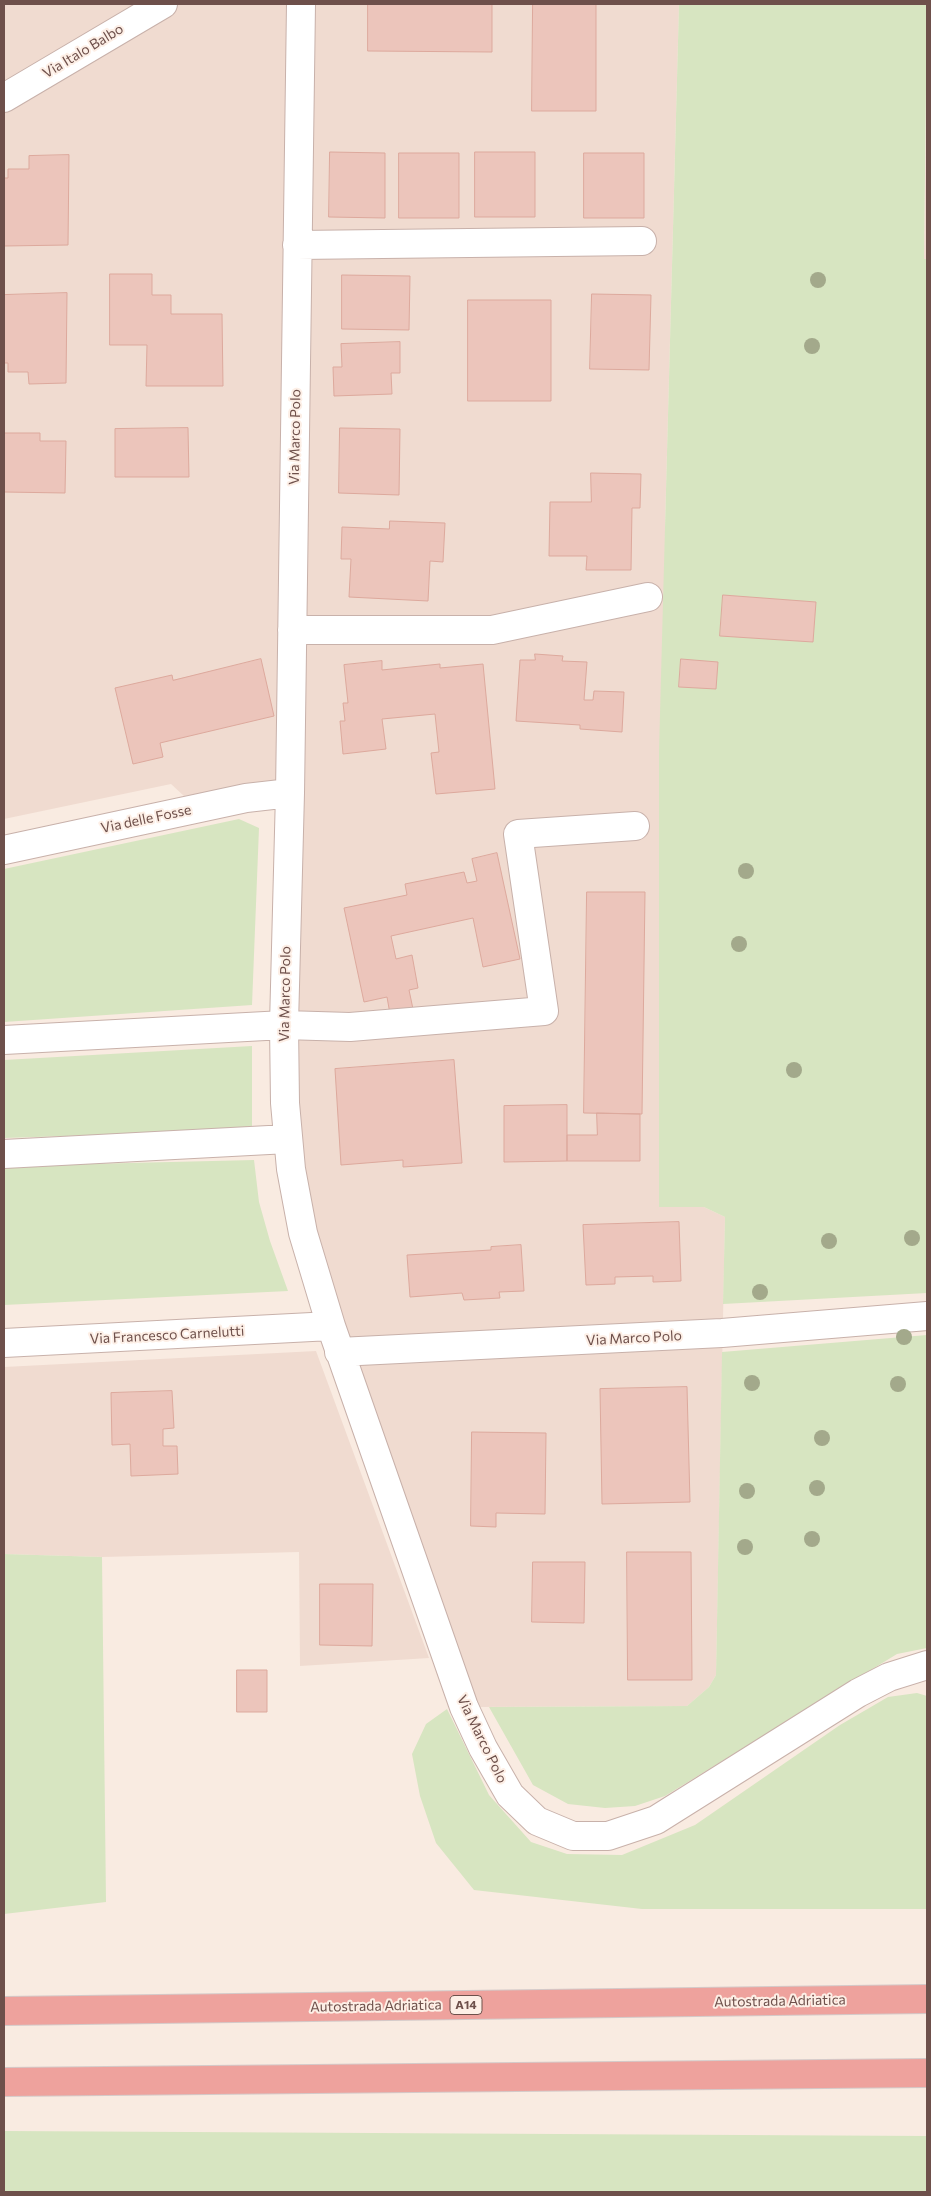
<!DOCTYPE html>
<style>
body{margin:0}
#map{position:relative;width:931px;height:2196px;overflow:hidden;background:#f9ebe1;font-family:Commissioner,sans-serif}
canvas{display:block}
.frame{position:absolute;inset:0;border:5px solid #6e504b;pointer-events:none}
</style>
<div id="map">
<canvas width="931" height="2196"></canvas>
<div class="frame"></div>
</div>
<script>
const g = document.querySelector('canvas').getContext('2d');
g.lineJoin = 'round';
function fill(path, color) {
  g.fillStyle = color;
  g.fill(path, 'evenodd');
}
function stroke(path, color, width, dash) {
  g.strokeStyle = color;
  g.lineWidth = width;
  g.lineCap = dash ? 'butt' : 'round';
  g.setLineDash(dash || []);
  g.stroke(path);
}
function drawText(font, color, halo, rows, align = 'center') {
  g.font = font + ' Commissioner,sans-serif';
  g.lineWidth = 4;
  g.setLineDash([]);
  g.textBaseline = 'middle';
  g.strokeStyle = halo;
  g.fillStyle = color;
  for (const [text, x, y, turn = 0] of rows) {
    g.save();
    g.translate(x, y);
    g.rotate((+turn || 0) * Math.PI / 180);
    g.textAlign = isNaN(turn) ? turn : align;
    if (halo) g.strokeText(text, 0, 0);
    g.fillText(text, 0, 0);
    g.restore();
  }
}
const residential = new Path2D(`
 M4 4H679L665 526 868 525 659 1207H704L725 1217 716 1675 709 1687 687 1706 474 1707 313 1230 294 1100 300 778 184 796 171 784 4 819Z
 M927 60V259H924Z
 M316 1351 429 1658 300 1666 299 1552 102 1557 4 1554V1367Z`);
const green = new Path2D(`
 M679 4H927L924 259H927V1293L723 1304 725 1217 704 1207H659V751ZM724 595 816 602 813 642 721 636ZM681 659 718 662 716 689 679 686Z
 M239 819 259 828 252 1005 4 1022V869Z
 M252 1046V1130L4 1138V1060Z
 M254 1160 259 1202 270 1241 288 1291 4 1305V1166Z
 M927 1335V1648L897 1654 665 1796 635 1806 605 1808 568 1804 533 1785 489 1707 687 1706 709 1687 716 1675 722 1352Z
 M4 1554 102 1557 106 1902 4 1914Z
 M917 1693 927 1696V1909H642L474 1890 436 1843 420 1796 412 1754 426 1724 447 1709 489 1795 531 1842 567 1854 622 1855 695 1825 840 1725 888 1697Z
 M4 2131 927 2136V2192H4Z`);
const building = new Path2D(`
 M368 4H492V52L368 51Z
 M533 4H596V111H532Z
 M330 152 385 153V218L329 217Z
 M475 152H535V217H475Z
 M399 153H459V218H399Z
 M584 153H644V218H584Z
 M69 155 68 245 4 246V178H8V169H29V156Z
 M110 274H152V295H171V314H222L223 386H146L147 345H110Z
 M342 275 410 276 409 330 342 329Z
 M67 293 66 383 29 384 28 372H8V363H4V295Z
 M592 294 651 295 649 370 590 369Z
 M468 300H551V401H468Z
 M400 342V373H391L392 394 334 396 333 367H342L341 344Z
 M188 428 189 477H115V429Z
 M340 428 400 429 399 495 339 493Z
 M4 433H40V441H66L65 493 4 492Z
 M591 473 641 474 640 508H632L631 570H586L587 556H549L550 502H591Z
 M390 521 445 523 443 562 430 561 428 601 349 597 351 559H341L342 527 389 529Z
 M723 595 816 602 813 642 720 636Z
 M535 654 563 656 562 661 587 662 584 700H593L594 691 624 692 622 732 580 729V725L516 721 520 660H535Z
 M261 659 274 716 160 743 163 757 133 764 115 688 172 675 173 680Z
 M681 659 718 662 716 689 679 687Z
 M382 661V670L440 664V668L483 664 495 789 436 794 431 753 439 752 435 714 382 719 386 749 343 754 340 721H345L343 703H348L344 665Z
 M497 853 520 959 483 967 473 918 391 936 396 959 412 955 418 988 409 990 413 1009 390 1014 387 997 364 1002 344 908 407 895 405 884 464 872 467 883 477 881 472 859Z
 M587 892H645L642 1114 584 1113Z
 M454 1060 462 1163 403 1167V1160L341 1165 335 1069Z
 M567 1105V1161L504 1162V1106Z
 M597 1113 640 1114V1161H567V1135H597Z
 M679 1222 681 1281 653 1282V1276L615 1277V1284L586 1285 583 1225Z
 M521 1245 524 1291 499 1292 500 1298 464 1300 462 1293 410 1297 407 1255 491 1250V1247Z
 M687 1387 690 1502 602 1504 600 1389Z
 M172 1391 174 1428 163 1429V1446H177L178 1474 131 1476 130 1444 112 1445 111 1393Z
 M472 1432 546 1433 545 1514 496 1513V1527L471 1526Z
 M627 1552H691L692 1680H628Z
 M533 1562H585L584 1623 532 1622Z
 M320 1584H373L372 1646 320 1645Z
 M237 1670H267V1712H237Z`);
const minor = new Path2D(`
 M301 4 290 793 284 1025 285 1103 291 1169 303 1233 331 1326 464 1707 483 1748 510 1795 537 1821 573 1836H608L656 1820 858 1693 889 1677 927 1665
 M4 98 163 4
 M297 245 642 241
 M292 630H492L648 597
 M4 850 246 798 290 793
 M4 1040 284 1025 350 1027 544 1011 518 834 635 826
 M4 1154 288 1139
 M4 1343 331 1326
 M339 1352 722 1333 927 1316`);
const highway = new Path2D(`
 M4 2011 927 1999
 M4 2082 927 2073`);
const trees = [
 [818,280],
 [812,346],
 [746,871],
 [739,944],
 [794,1070],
 [912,1238],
 [829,1241],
 [760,1292],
 [904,1337],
 [752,1383],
 [898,1384],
 [822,1438],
 [817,1488],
 [747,1491],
 [812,1539],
 [745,1547]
];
const shields = [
 [466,2005,32]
];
const shieldNames = [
 ["A14",466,2005]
];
const streetNames = [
 ["Via Italo Balbo",83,51,-31],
 ["Via Marco Polo",295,437,-89],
 ["Via delle Fosse",146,819,-12],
 ["Via Marco Polo",285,994,-89],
 ["Via Francesco Carnelutti",167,1335,-3],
 ["Via Marco Polo",634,1338,-3],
 ["Via Marco Polo",482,1739,64],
 ["Autostrada Adriatica",780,2001,-1],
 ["Autostrada Adriatica",376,2006,-1]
];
fill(residential, '#f0dbd0');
fill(green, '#d7e5c1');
fill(building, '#ecc5bb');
stroke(building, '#dda99d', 1);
stroke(minor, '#c8b1aa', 30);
stroke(highway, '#d4cac9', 30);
stroke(minor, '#fff', 28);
stroke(highway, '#eea29d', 28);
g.fillStyle = '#a3a98b';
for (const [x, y] of trees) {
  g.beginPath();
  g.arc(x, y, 8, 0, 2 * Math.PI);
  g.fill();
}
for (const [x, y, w] of shields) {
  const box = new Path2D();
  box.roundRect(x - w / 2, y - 9.5, w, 19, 4);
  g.fillStyle = '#fdefe6';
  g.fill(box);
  stroke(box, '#6e504b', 1);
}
drawText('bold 12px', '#6e504b', null, shieldNames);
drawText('14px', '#6e504b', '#fdefe6', streetNames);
</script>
